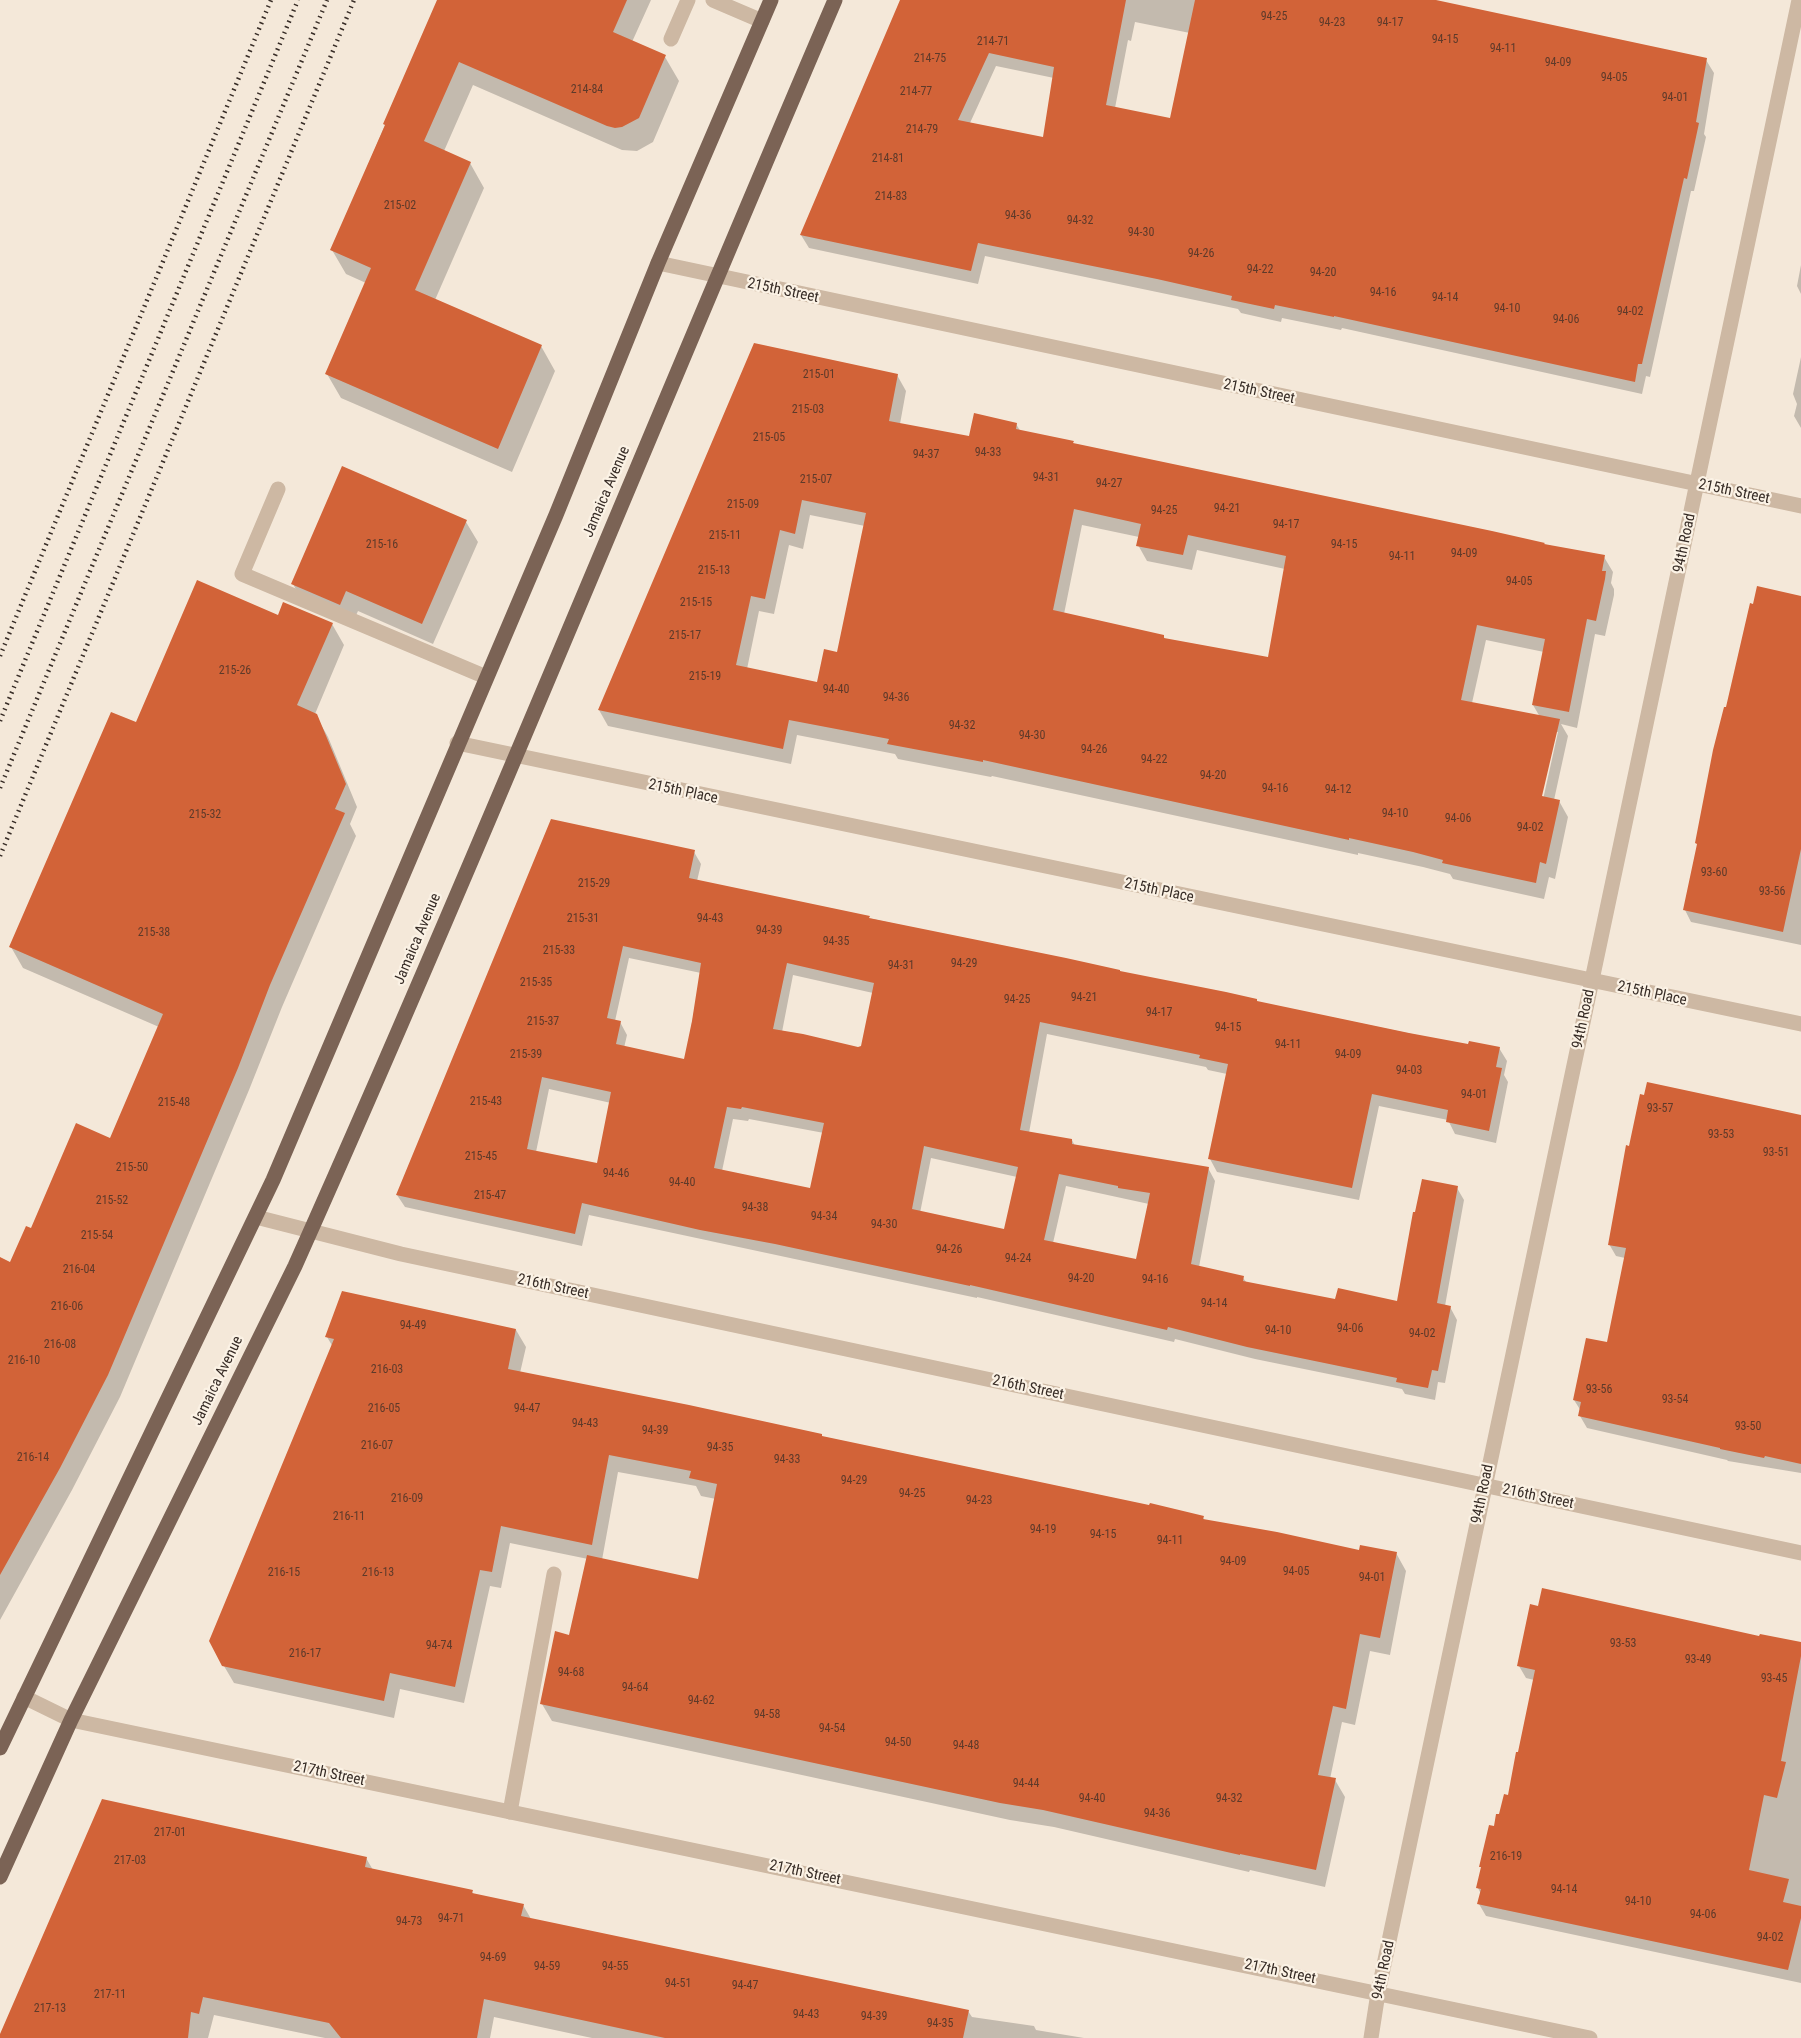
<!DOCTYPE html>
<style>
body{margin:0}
canvas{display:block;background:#f4e8d9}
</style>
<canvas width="1801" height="2038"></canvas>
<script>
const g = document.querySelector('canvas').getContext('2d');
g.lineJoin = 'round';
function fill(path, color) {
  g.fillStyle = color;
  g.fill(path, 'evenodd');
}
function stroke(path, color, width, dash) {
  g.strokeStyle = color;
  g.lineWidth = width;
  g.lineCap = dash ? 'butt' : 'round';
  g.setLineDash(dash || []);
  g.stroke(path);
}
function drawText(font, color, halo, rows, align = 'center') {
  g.font = font + ' "Roboto Condensed",sans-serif';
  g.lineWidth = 4.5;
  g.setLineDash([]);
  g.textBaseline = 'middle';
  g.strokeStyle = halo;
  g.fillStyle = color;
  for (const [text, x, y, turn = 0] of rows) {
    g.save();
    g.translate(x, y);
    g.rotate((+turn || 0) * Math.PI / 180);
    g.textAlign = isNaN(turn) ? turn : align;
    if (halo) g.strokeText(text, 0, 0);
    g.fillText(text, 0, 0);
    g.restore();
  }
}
const shadow = new Path2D(`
 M438 0H651L632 42 665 57 679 81 653 142 637 151 622 150 473 85 444 151 470 163 484 188 435 300 541 346 555 371 512 472 341 398 327 374 366 283 346 274 332 250Z
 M901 0H1429L1706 60 1714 73 1704 134 1706 137 1694 191H1691L1650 377 1646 376 1642 394 1342 328 1341 330 1282 318 1281 322 1241 313 1238 309 985 256 978 284 809 248 801 235ZM1135 22 1190 33 1171 120 1115 108 1128 40 1131 41ZM996 66 1054 78 1044 139 970 123Z
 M1801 265V294L1797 286Z
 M1801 357V428L1794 416 1797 404 1793 394Z
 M897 375 906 391 900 424 970 438 1016 424 1021 432 1074 445 1604 557 1613 572 1611 583 1614 589V595L1605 636 1595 634 1577 728 1561 724 1568 736 1554 800 1559 801 1568 817 1555 879 1549 877 1544 899 1453 879 1450 874 1423 867 1358 853V855L992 776 991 777 898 759 895 754 797 735 791 764 608 726 599 710ZM810 515 865 526 838 653 818 684 747 669 759 611 774 614 789 545 803 549ZM1082 525 1139 537 1138 545 1147 561 1192 570 1197 550 1285 569 1269 658 1166 640 1163 636 1064 614ZM1486 640 1544 652 1533 705 1540 717 1472 703ZM1555 732H1558L1542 804 1539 803Z
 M466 522 478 542 433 644 358 611 352 624 304 604 293 584Z
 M1801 601V945L1691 922 1685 910Z
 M278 617 332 624 344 645 315 714 328 737 357 807 350 824 356 836 282 1007 249 1090 120 1397 72 1490 0 1620V1259L11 1264 32 1230 111 1140 159 1027 23 968 11 947Z
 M694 852 701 864 697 881 1257 1002 1470 1046 1499 1048 1507 1061 1504 1075 1508 1082 1496 1143 1455 1134 1448 1120 1379 1106 1359 1200 1217 1172 1210 1159 1227 1074 1208 1070 1206 1067 1047 1034 1029 1133 1072 1140 1075 1146 1208 1168 1215 1181 1199 1267 1243 1278 1247 1283 1337 1301 1398 1302 1457 1188 1464 1200 1445 1306 1450 1307 1457 1320 1445 1383 1438 1382 1435 1400 1405 1394 1402 1389 1255 1359 1175 1339 1174 1342 977 1297V1298L589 1215 582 1246 405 1207 397 1195ZM629 958 701 973 685 1061 624 1048 627 1035 620 1022 615 1021ZM793 975 873 993 862 1047 858 1048 782 1032ZM549 1089 611 1103 598 1165 536 1152ZM733 1119 748 1121 749 1119 824 1133 812 1189 722 1171ZM931 1158 1017 1177 1005 1231 920 1213ZM1066 1186 1149 1204 1137 1261 1053 1243Z
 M1801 1117V1473L1728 1461 1727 1460 1587 1428 1580 1416 1581 1411 1574 1400 1608 1344 1625 1258 1616 1256 1609 1244Z
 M516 1330 526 1347 520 1373 1203 1517 1205 1521 1360 1552 1396 1553 1406 1571 1390 1655 1370 1651 1355 1725 1342 1722 1330 1779 1335 1780 1345 1797 1325 1887 1250 1870 1249 1872 1054 1827 1010 1820 552 1721 542 1704 570 1636 588 1559 510 1543 501 1588 490 1586 464 1703 400 1689 394 1718 234 1683 224 1666 333 1347 327 1337ZM618 1472 696 1486 701 1496 716 1499 699 1581 602 1560Z
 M1761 1637 1801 1643V1983L1486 1916 1479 1904 1481 1894 1478 1888 1482 1870 1481 1867 1509 1797 1534 1680 1526 1678 1519 1666Z
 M366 1858 373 1870 472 1891 474 1895 523 1905 531 1919 968 2011 972 2017 1034 2026 1036 2030 1084 2038H592L494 2017 490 2038H325L214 2015 208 2038H0Z`);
const building = new Path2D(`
 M437 0H627L613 32 666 55 639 118 622 127 615 128 607 126 459 62 424 141 471 162 415 290 542 345 498 449 325 374 371 268 330 250 385 125 383 124Z
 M900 0H1126L1106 105 1170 118 1195 0H1436L1707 58 1696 122 1699 123 1687 179 1684 178 1642 364H1638L1635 382 1334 316V317L1275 305 1274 309 1231 300 1232 296 1157 279 978 243 971 271 800 235ZM989 53 1054 67 1043 137 958 120Z
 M754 343 898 374 889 421 969 436 974 413 1017 423 1016 429 1074 441 1073 443 1492 531 1545 543 1544 544 1605 555 1602 571H1606L1605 579 1596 621 1587 619 1569 712 1532 705 1545 639 1477 625 1461 700 1560 719 1542 796 1560 800 1546 864 1540 862 1536 883 1442 863 1443 860 1413 852 1349 838V840L983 760V762L887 744 889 739 789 720 783 749 598 710ZM802 500 866 513 837 652 824 649 817 682 736 665 751 596 765 599 780 530 795 534ZM1074 509 1141 524 1136 546 1183 555 1188 535 1286 556 1268 657 1164 638V635L1053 610Z
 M342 466 467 520 422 624 346 591 340 605 291 584Z
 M197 580 278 615 283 602 333 623 297 705 317 714 346 784 335 809 345 813 270 985 238 1068 108 1375 60 1468 0 1575V1257L10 1262 26 1226 31 1228 76 1123 110 1138 163 1014 9 947 111 712 136 722Z
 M1757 586 1801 596V849L1783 932 1683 910 1697 844 1695 843 1713 750 1724 707H1726L1750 603 1753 604Z
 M551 819 695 850 689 878 870 916 869 918 1066 958 1120 970V971L1226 992 1257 999V1001L1409 1033 1468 1044 1469 1041 1500 1047 1496 1067 1502 1068 1489 1131 1446 1122 1448 1110 1372 1094 1352 1188 1208 1159 1228 1064 1199 1058 1200 1055 1040 1022 1020 1130 1072 1139V1144L1209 1167 1191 1264 1244 1276 1243 1281 1335 1299 1338 1288 1397 1301 1413 1212H1415L1422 1179 1458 1186 1437 1303 1451 1306 1438 1371 1432 1370 1428 1388 1396 1382 1397 1378 1247 1347 1168 1327 1167 1330 970 1285V1286L775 1244 700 1230 582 1203 575 1234 396 1195ZM623 946 701 963 692 1021 684 1059 616 1044 621 1021 607 1018ZM787 963 874 983 861 1046 858 1047 803 1034 773 1029ZM542 1077 611 1092 597 1163 527 1149ZM727 1107 741 1109 742 1107 824 1123 810 1188 714 1168ZM924 1146 1018 1167 1004 1229 912 1209ZM1059 1174 1118 1186V1188L1150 1193 1136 1259 1044 1240Z
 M1647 1082 1801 1115V1464L1765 1456 1764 1458 1720 1449V1448L1578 1416 1581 1402 1573 1400 1586 1338 1607 1342 1626 1248 1608 1245 1626 1145 1629 1146 1640 1094 1644 1095Z
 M342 1291 516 1329 508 1369 689 1405 822 1434V1436L1149 1505 1150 1503 1204 1516 1203 1519 1277 1532 1359 1550 1360 1545 1397 1552 1380 1638 1360 1634 1346 1709 1333 1706 1318 1775 1336 1778 1316 1870 1240 1854V1855L1043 1810 1000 1803 540 1704 555 1631 569 1635 587 1555 698 1579 717 1484 689 1478 691 1471 609 1455 592 1545 501 1526 492 1572 480 1570 455 1687 390 1673 384 1701 222 1666 209 1641 334 1339 325 1337Z
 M1542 1588 1759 1636 1760 1634 1801 1642V1656L1781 1761 1786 1762 1777 1798 1764 1795 1749 1870 1789 1879 1783 1902 1801 1906V1918L1788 1970 1477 1904 1481 1889 1476 1888 1481 1867H1479L1489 1825 1494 1826 1496 1814H1499L1504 1794 1508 1795 1516 1752H1518L1535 1670 1517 1666 1530 1604 1538 1606Z
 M102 1799 367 1857 365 1867 473 1890 472 1893 524 1904 521 1916 969 2010 963 2038H665L484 1999 477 2038H341L329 2023 203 1997 199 2014 191 2012 188 2038H0V2034Z`);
const service = new Path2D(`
 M713 0 762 21
 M671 39 688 0
 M278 489 242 574 486 677
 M510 1812 554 1574`);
const minor = new Path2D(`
 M658 263 1801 506
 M457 743 1801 1024
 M256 1217 401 1254 1801 1553
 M24 1697 71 1720 1590 2038
 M1371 2038 1378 1993 1799 0`);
const primary = new Path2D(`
 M0 1748 273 1180 556 515 658 263 771 0
 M0 1877 71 1720 295 1266C482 847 654 422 835 0`);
const rail = new Path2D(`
 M0 656 271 0
 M0 721 298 0
 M0 788 327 0
 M0 856 354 0`);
const numberNames = [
 ["94-25",1274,17],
 ["94-23",1332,23],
 ["94-17",1390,23],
 ["94-15",1445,40],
 ["214-71",993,42],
 ["94-11",1503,49],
 ["214-75",930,59],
 ["94-09",1558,63],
 ["94-05",1614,78],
 ["214-84",587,90],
 ["214-77",916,92],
 ["94-01",1675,98],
 ["214-79",922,130],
 ["214-81",888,159],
 ["214-83",891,197],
 ["215-02",400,206],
 ["94-36",1018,216],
 ["94-32",1080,221],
 ["94-30",1141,233],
 ["94-26",1201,254],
 ["94-22",1260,270],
 ["94-20",1323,273],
 ["94-16",1383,293],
 ["94-14",1445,298],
 ["94-10",1507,309],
 ["94-02",1630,312],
 ["94-06",1566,320],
 ["215-01",819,375],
 ["215-03",808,410],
 ["215-05",769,438],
 ["94-33",988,453],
 ["94-37",926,455],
 ["94-31",1046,478],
 ["215-07",816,480],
 ["94-27",1109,484],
 ["215-09",743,505],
 ["94-21",1227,509],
 ["94-25",1164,511],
 ["94-17",1286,525],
 ["215-11",725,536],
 ["215-16",382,545],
 ["94-15",1344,545],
 ["94-09",1464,554],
 ["94-11",1402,557],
 ["215-13",714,571],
 ["94-05",1519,582],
 ["215-15",696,603],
 ["215-17",685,636],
 ["215-26",235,671],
 ["215-19",705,677],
 ["94-40",836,690],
 ["94-36",896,698],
 ["94-32",962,726],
 ["94-30",1032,736],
 ["94-26",1094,750],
 ["94-22",1154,760],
 ["94-20",1213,776],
 ["94-16",1275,789],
 ["94-12",1338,790],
 ["94-10",1395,814],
 ["215-32",205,815],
 ["94-06",1458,819],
 ["94-02",1530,828],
 ["93-60",1714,873],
 ["215-29",594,884],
 ["93-56",1772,892],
 ["215-31",583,919],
 ["94-43",710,919],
 ["94-39",769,931],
 ["215-38",154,933],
 ["94-35",836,942],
 ["215-33",559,951],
 ["94-29",964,964],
 ["94-31",901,966],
 ["215-35",536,983],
 ["94-21",1084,998],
 ["94-25",1017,1000],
 ["94-17",1159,1013],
 ["215-37",543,1022],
 ["94-15",1228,1028],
 ["94-11",1288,1045],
 ["215-39",526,1055],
 ["94-09",1348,1055],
 ["94-03",1409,1071],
 ["94-01",1474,1095],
 ["215-43",486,1102],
 ["215-48",174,1103],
 ["93-57",1660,1109],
 ["93-53",1721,1135],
 ["93-51",1776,1153],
 ["215-45",481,1157],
 ["215-50",132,1168],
 ["94-46",616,1174],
 ["94-40",682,1183],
 ["215-47",490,1196],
 ["215-52",112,1201],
 ["94-38",755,1208],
 ["94-34",824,1217],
 ["94-30",884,1225],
 ["215-54",97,1236],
 ["94-26",949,1250],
 ["94-24",1018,1259],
 ["216-04",79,1270],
 ["94-20",1081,1279],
 ["94-16",1155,1280],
 ["94-14",1214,1304],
 ["216-06",67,1307],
 ["94-49",413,1326],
 ["94-06",1350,1329],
 ["94-10",1278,1331],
 ["94-02",1422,1334],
 ["216-08",60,1345],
 ["216-10",24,1361],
 ["216-03",387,1370],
 ["93-56",1599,1390],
 ["93-54",1675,1400],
 ["216-05",384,1409],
 ["94-47",527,1409],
 ["94-43",585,1424],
 ["93-50",1748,1427],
 ["94-39",655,1431],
 ["216-07",377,1446],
 ["94-35",720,1448],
 ["216-14",33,1458],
 ["94-33",787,1460],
 ["94-29",854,1481],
 ["94-25",912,1494],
 ["216-09",407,1499],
 ["94-23",979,1501],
 ["216-11",349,1517],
 ["94-19",1043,1530],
 ["94-15",1103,1535],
 ["94-11",1170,1541],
 ["94-09",1233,1562],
 ["94-05",1296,1572],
 ["216-15",284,1573],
 ["216-13",378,1573],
 ["94-01",1372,1578],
 ["93-53",1623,1644],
 ["94-74",439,1646],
 ["216-17",305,1654],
 ["93-49",1698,1660],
 ["94-68",571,1673],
 ["93-45",1774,1679],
 ["94-64",635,1688],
 ["94-62",701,1701],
 ["94-58",767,1715],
 ["94-54",832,1729],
 ["94-50",898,1743],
 ["94-48",966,1746],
 ["94-44",1026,1784],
 ["94-40",1092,1799],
 ["94-32",1229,1799],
 ["94-36",1157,1814],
 ["217-01",170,1833],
 ["216-19",1506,1857],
 ["217-03",130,1861],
 ["94-14",1564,1890],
 ["94-10",1638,1902],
 ["94-06",1703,1915],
 ["94-71",451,1919],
 ["94-73",409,1922],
 ["94-02",1770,1938],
 ["94-69",493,1958],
 ["94-59",547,1967],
 ["94-55",615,1967],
 ["94-51",678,1984],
 ["94-47",745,1986],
 ["217-11",110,1995],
 ["217-13",50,2009],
 ["94-43",806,2015],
 ["94-39",874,2017],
 ["94-35",940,2024]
];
const streetNames = [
 ["215th Street",783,291,12],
 ["215th Street",1259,392,12],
 ["Jamaica Avenue",607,492,-67],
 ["215th Street",1734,492,12],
 ["94th Road",1685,543,-78],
 ["215th Place",683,792,12],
 ["215th Place",1159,891,12],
 ["Jamaica Avenue",418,939,-67],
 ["215th Place",1652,994,12],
 ["94th Road",1584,1019,-78],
 ["216th Street",553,1287,12],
 ["Jamaica Avenue",218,1381,-64],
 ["216th Street",1028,1388,12],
 ["94th Road",1483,1494,-78],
 ["216th Street",1538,1497,12],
 ["217th Street",329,1774,12],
 ["217th Street",805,1873,12],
 ["94th Road",1384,1970,-78],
 ["217th Street",1280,1972,12]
];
fill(shadow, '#0003');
fill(building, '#d26338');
stroke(service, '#cdb8a3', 15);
stroke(minor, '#cdb8a3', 15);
stroke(primary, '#7b6355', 15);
stroke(rail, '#372c26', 4.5, [1.5, 4.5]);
drawText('12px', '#5e3a2a', null, numberNames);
drawText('15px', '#372c26', '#fbf2e5', streetNames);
</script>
